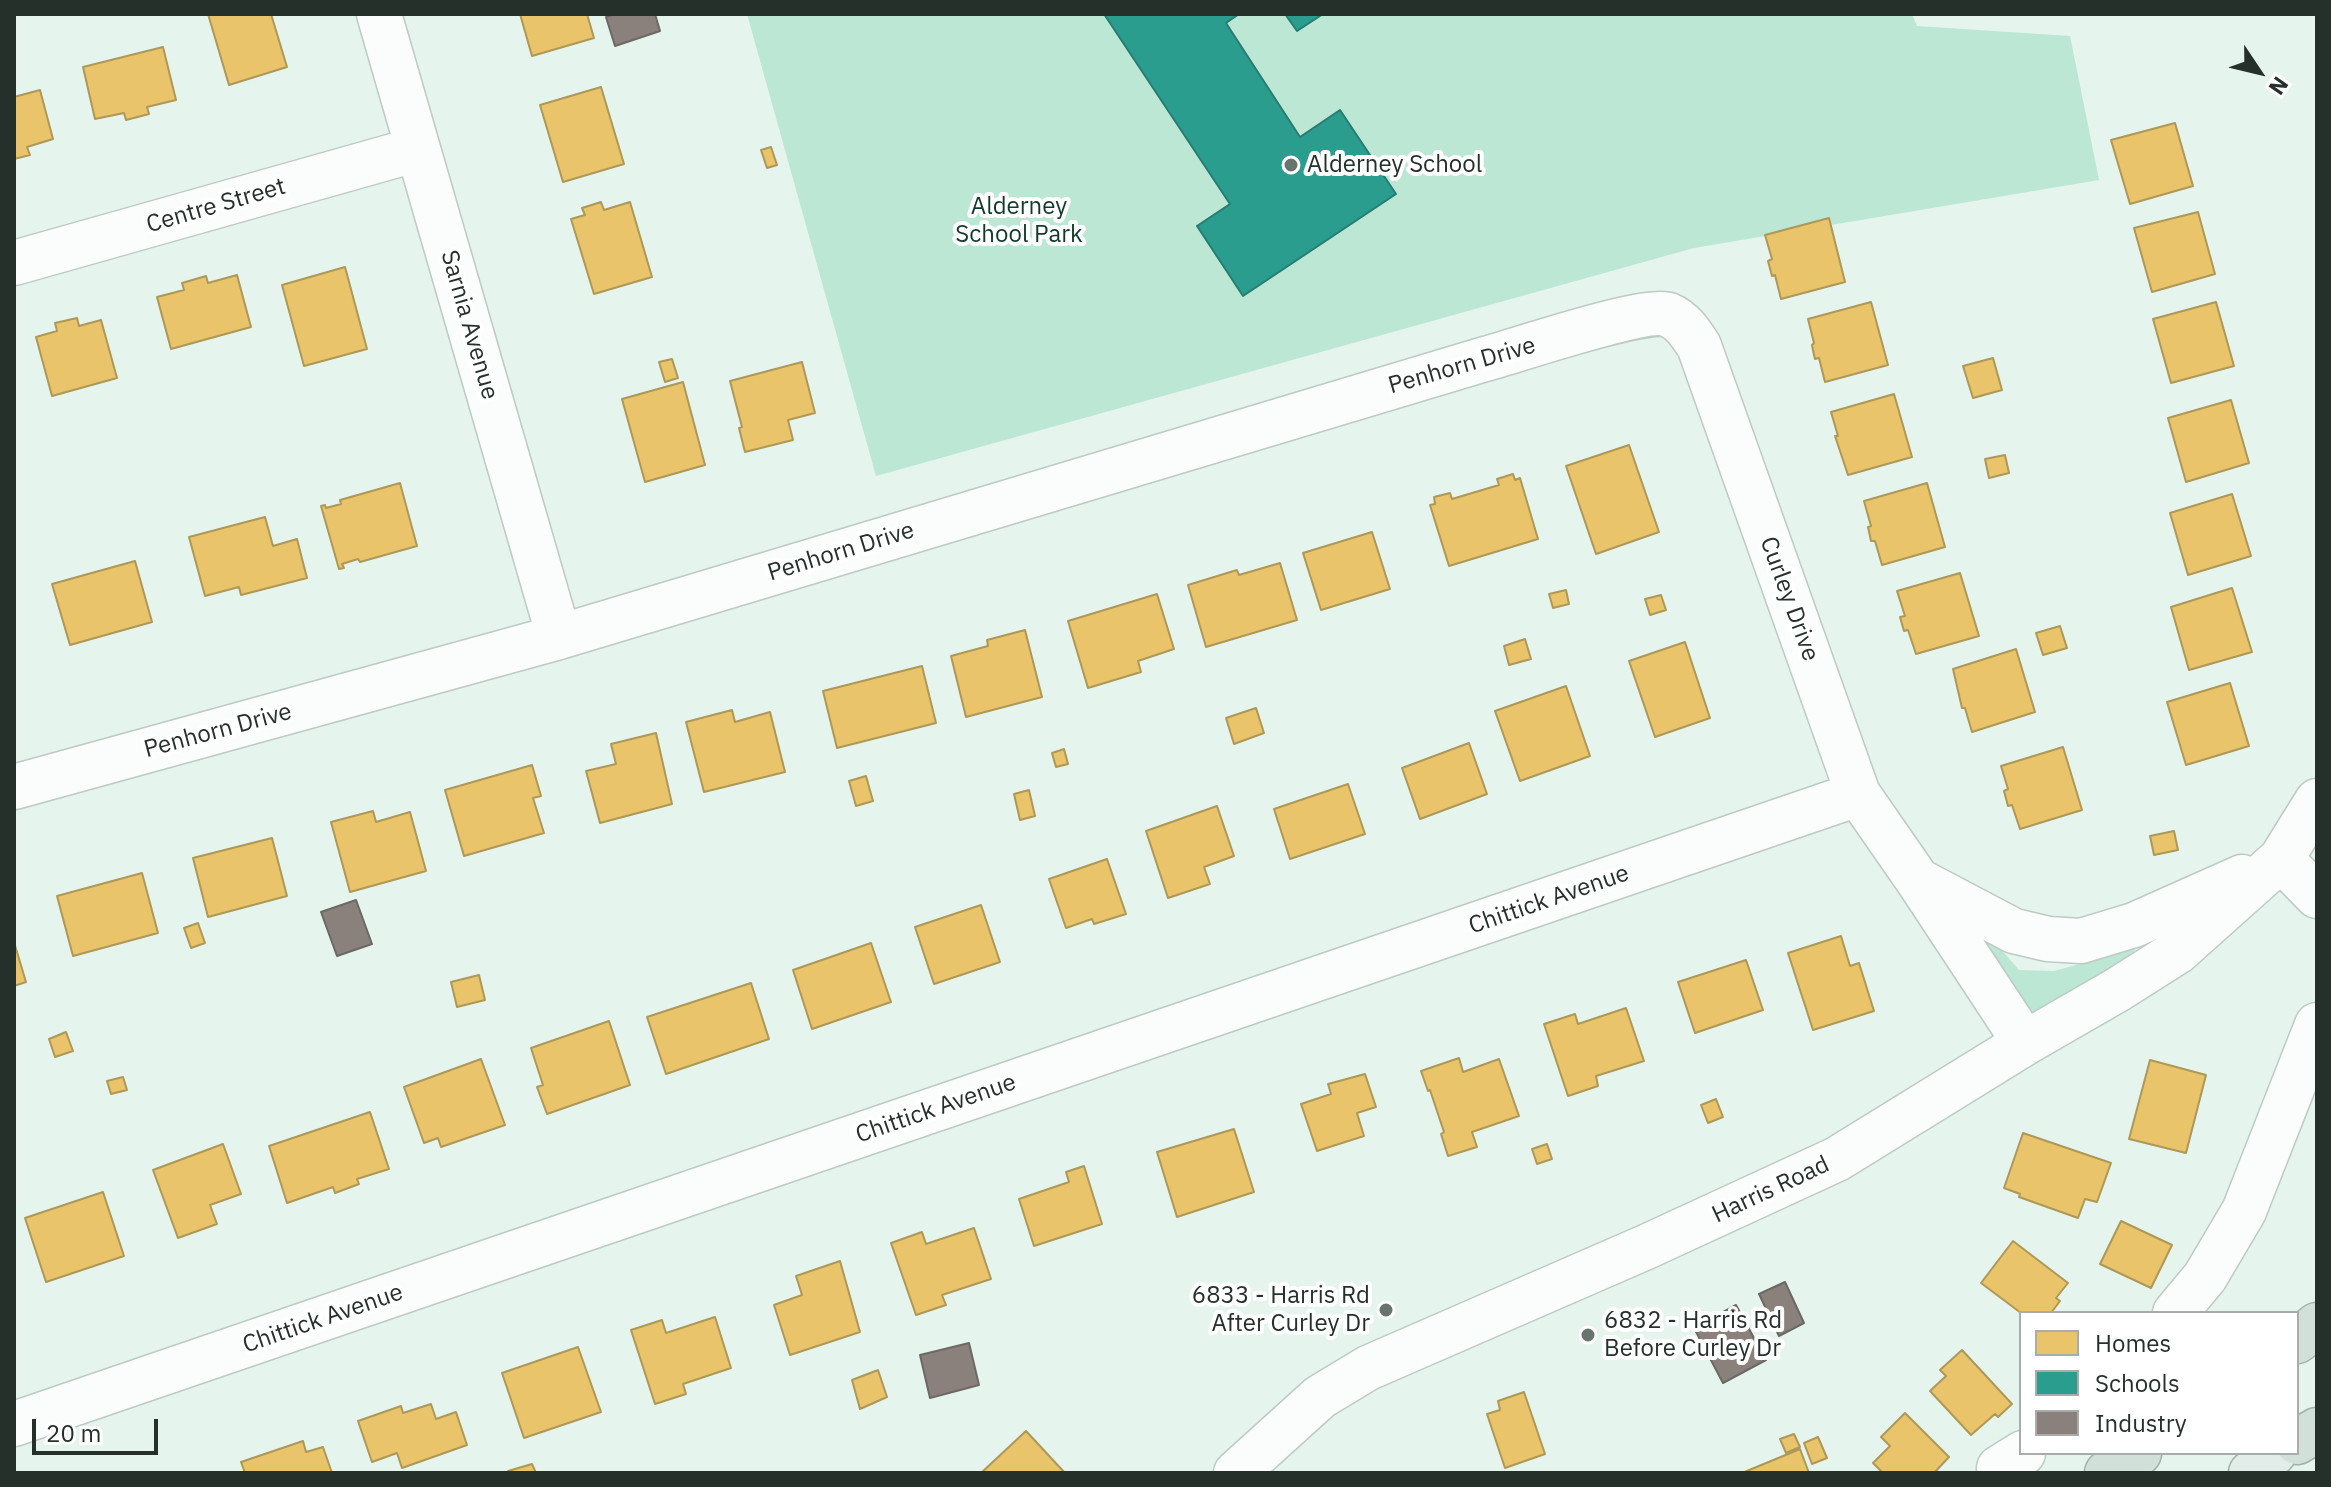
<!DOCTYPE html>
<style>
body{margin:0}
#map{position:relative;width:2331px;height:1487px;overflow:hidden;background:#e5f4ed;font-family:"IBM Plex Sans",sans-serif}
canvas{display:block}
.frame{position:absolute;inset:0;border:16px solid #25302b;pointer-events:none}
.legend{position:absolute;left:2019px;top:1311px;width:280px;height:144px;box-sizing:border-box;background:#fff;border:2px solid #a8acaa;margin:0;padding:10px 14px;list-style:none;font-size:24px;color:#25302b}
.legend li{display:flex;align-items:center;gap:16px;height:40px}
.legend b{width:40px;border:2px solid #a8acaa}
.north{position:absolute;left:2219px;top:32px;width:80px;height:80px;-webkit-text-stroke:6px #fff;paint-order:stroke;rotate:125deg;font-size:22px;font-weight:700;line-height:32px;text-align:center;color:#25302b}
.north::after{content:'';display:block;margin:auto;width:28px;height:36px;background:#25302b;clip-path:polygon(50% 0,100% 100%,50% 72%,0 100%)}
.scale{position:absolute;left:32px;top:1419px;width:126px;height:36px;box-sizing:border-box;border:4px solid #25302b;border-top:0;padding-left:10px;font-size:24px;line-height:28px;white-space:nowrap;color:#25302b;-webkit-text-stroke:6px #fff;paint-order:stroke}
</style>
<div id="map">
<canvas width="2331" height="1487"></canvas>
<div class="frame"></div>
<ul class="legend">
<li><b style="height:22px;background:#e9c46a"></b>Homes</li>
<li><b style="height:22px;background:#2a9d8f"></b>Schools</li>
<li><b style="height:22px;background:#8a817c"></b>Industry</li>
</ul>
<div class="north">N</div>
<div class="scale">20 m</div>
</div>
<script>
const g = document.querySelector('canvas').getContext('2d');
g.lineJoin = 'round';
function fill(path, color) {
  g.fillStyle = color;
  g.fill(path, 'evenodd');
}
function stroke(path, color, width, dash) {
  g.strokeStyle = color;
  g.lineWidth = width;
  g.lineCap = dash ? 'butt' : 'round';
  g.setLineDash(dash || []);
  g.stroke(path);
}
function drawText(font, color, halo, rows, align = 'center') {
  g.font = font + ' "IBM Plex Sans",sans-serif';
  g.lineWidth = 8;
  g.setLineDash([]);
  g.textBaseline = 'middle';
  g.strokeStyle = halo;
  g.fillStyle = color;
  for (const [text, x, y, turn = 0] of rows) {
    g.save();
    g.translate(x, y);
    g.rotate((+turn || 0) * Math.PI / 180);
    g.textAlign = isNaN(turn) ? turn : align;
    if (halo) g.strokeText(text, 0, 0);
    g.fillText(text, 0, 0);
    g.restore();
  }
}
const green = new Path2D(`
 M747 14H1912L1917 26 2070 36 2099 180 1694 248 876 476Z
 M1977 938 2000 948 2019 970 2054 971 2135 949 2125 970 2039 1013 2013 1007Z`);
const homes = new Path2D(`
 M208 14H271L287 67 229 85Z
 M520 14H587L594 38 532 56Z
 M163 47 176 100 147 107 149 114 126 120 124 113 95 119 83 67Z
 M601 87 624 164 563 182 540 105Z
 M40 90 53 139 27 147 30 155 14 159V97Z
 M2175 123 2193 186 2130 204 2111 140Z
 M771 147 777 165 767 168 761 150Z
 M601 202 604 210 630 202 652 277 594 294 571 219 585 215 582 208Z
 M2198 212 2215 274 2152 292 2134 228Z
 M1829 218 1845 282 1781 299 1775 275 1772 276 1768 261 1772 259 1765 235Z
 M345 267 367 349 304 366 282 285Z
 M237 275 251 327 171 349 157 297 184 290 182 283 206 276 208 283Z
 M1871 302 1888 365 1825 382 1819 358 1815 359 1814 355 1812 345 1814 343 1808 319Z
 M2216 302 2234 366 2171 383 2153 319Z
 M77 318 79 326 101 320 117 378 52 396 36 337 57 331 55 323Z
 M1993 358 2002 390 1973 398 1963 366Z
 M672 359 678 378 665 382 659 362Z
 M802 362 815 413 788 420 793 440 745 452 739 428 742 427 730 381Z
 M683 382 705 465 645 482 622 399Z
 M1894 394 1912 457 1848 475 1835 436H1838L1831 412Z
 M2231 400 2249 463 2186 482 2168 418Z
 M1629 445 1659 532 1596 554 1566 466Z
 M2005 455 2009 473 1989 478 1985 459Z
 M1513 474 1515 480 1520 478 1538 539 1449 566 1430 505 1435 504 1434 497 1450 493 1452 499 1499 485 1497 479Z
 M400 483 417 546 360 562 358 559 342 564 344 568 339 569 321 506 325 505 326 508 341 504 340 500Z
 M1927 483 1945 547 1882 565 1875 541H1871L1868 527 1871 526 1864 501Z
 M2232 494 2251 556 2188 575 2170 513Z
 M265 517 273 546 297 539 307 578 241 595 239 587 205 596 189 537Z
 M1372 532 1390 589 1321 610 1303 553Z
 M135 561 152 622 70 645 52 584Z
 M1280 563 1297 620 1206 647 1188 585 1237 570 1239 575Z
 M1960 573 1979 636 1916 654 1908 630 1904 631 1900 617 1905 616 1897 591Z
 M2232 588 2252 652 2189 670 2171 607Z
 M1566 590 1569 604 1553 608 1549 594Z
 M1157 594 1174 649 1138 661 1141 672 1088 688 1068 621Z
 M1661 595 1666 610 1650 615 1645 599Z
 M2060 626 2067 648 2043 655 2036 633Z
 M1025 630 1042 697 966 717 951 656 988 646 987 640Z
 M1525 639 1531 659 1509 665 1504 646Z
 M1685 642 1710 718 1655 737 1629 661Z
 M2016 649 2035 712 1972 732 1965 708H1962L1953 669Z
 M922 666 936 723 837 748 823 691Z
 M2230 683 2249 746 2186 765 2167 702Z
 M1566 686 1590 756 1520 781 1495 711Z
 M1256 708 1264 733 1234 744 1226 718Z
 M732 710 735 722 770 712 785 772 704 792 686 722Z
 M656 733 672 804 600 823 586 771 616 764 611 744Z
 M1469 743 1487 794 1420 819 1402 768Z
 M2063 747 2082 810 2020 829 2012 805 2008 806 2004 791 2008 789 2001 766Z
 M1064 749 1068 764 1056 767 1052 753Z
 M532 765 541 796 533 798 544 833 464 856 445 790Z
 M866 776 873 801 856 806 849 781Z
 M1348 784 1365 834 1290 859 1274 809Z
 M1029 790 1035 816 1020 820 1014 794Z
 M1217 806 1234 856 1204 867 1210 884 1168 898 1146 831Z
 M373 811 376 822 410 812 426 871 350 892 331 822Z
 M2174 831 2178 850 2154 855 2150 836Z
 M272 838 287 896 208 917 193 858Z
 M1107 859 1126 914 1094 924 1092 919 1066 928 1049 879Z
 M142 873 158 933 73 956 57 896Z
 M981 905 1000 962 934 984 915 927Z
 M198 923 205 943 191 948 184 928Z
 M1841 936 1850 966 1859 963 1874 1011 1813 1030 1788 953Z
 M14 942 26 982 14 986Z
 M871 943 891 1002 812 1029 793 970Z
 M1746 960 1763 1010 1695 1033 1678 982Z
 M479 975 485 1000 457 1007 451 982Z
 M751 983 769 1039 666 1074 647 1017Z
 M1626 1008 1644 1061 1596 1076 1598 1086 1568 1096 1544 1024 1575 1014 1578 1024Z
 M609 1021 630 1085 547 1114 537 1087 543 1085 531 1048Z
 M66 1032 73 1051 55 1057 49 1039Z
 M1459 1058 1463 1072 1499 1059 1519 1116 1472 1132 1477 1147 1448 1156 1441 1134 1444 1132 1430 1090 1428 1091 1421 1071Z
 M481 1059 505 1125 441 1147 438 1138 424 1143 404 1087Z
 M2150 1060 2206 1075 2186 1153 2129 1139Z
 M1365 1074 1376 1107 1357 1113 1364 1136 1317 1151 1301 1104 1331 1094 1328 1084Z
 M123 1077 127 1090 111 1094 107 1081Z
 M1716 1099 1723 1117 1708 1123 1701 1105Z
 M370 1112 389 1169 357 1179 359 1184 335 1193 333 1187 287 1203 269 1146Z
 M1234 1129 1254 1192 1177 1217 1157 1152Z
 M2023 1133 2111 1163 2097 1202 2085 1199 2078 1218 2019 1197 2020 1194 2004 1188Z
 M223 1144 241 1194 210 1205 217 1224 178 1238 153 1170Z
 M1547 1144 1552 1159 1537 1164 1532 1149Z
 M1084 1166 1102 1224 1034 1246 1019 1199 1069 1182 1066 1172Z
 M103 1192 124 1256 46 1282 25 1218Z
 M2121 1221 2172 1245 2151 1288 2100 1264Z
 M974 1228 991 1279 942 1295 946 1305 916 1315 891 1243 922 1232 926 1244Z
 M2013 1241 2068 1283 2056 1298 2060 1301 2051 1313H2021L1981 1283Z
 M840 1261 860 1332 790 1355 774 1305 802 1295 796 1276Z
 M715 1317 731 1368 683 1384 686 1394 655 1404 631 1330 662 1320 666 1333Z
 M578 1347 601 1412 524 1438 502 1373Z
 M1962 1350 2012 1404 1998 1417 1995 1414 1971 1435 1930 1391 1946 1376 1940 1370Z
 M878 1370 887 1397 860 1409 852 1380Z
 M1524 1392 1545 1454 1505 1468 1487 1414 1500 1410 1498 1401Z
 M431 1404 436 1419 456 1412 467 1445 402 1468 397 1453 372 1462 358 1421 401 1406 403 1413Z
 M1905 1413 1949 1457 1934 1473H1883L1873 1463 1890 1446 1881 1437Z
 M1026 1431 1065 1473H981Z
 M1794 1434 1800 1447 1786 1453 1780 1439Z
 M1818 1437 1827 1458 1812 1464 1804 1443Z
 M303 1441 306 1452 323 1447 332 1473H245L241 1462Z
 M1800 1449 1809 1473H1742Z
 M532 1464 536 1473H508V1471Z`);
const schools = new Path2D(`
 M1104 14H1239L1226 23 1300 137 1340 110 1396 194 1243 296 1197 226 1230 204Z
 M1285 14H1323L1297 31Z`);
const industry = new Path2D(`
 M615 14H655L660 31 615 46 606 17Z
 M356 900 372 944 337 956 321 912Z
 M1785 1282 1804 1323 1779 1336 1759 1294Z
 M1736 1305 1766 1360 1723 1383 1694 1328Z
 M969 1343 979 1385 930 1398 920 1355Z`);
const street = new Path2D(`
 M379 14 559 637
 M14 263 418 149
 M14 787 559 637 1485 359C1515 351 1647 306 1669 315 1683 321 1691 334 1699 346L1858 794 1919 882 2025 1043
 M2281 859 2317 896
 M1921 882 2014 931 2048 939 2081 941 2134 925 2242 877
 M2175 1313 2205 1277 2244 1211 2317 1025
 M14 1424 1858 794
 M1999 1468 2023 1453
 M1236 1473 1320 1397 1368 1368 1646 1247 1837 1159 2025 1043 2117 990 2177 952 2281 859 2317 801`);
const primary = new Path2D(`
 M2251 1473 2274 1453`);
const highway = new Path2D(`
 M2297 1341 2317 1325
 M2297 1442 2317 1430
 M2107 1473 2139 1453`);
const markers = [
 [1291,165,8,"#68756f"],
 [1386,1310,8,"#68756f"],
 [1588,1335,8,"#68756f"]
];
const poiNames = [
 ["Alderney School",1307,165],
 ["6833 - Harris Rd",1370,1296,"right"],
 ["After Curley Dr",1370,1324,"right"],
 ["6832 - Harris Rd",1604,1321],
 ["Before Curley Dr",1604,1349]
];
const streetNames = [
 ["Centre Street",216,206,-16],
 ["Sarnia Avenue",469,325,74],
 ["Penhorn Drive",1462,366,-16],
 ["Penhorn Drive",841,552,-17],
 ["Curley Drive",1789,599,70],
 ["Penhorn Drive",218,731,-15],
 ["Chittick Avenue",1549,900,-19],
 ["Chittick Avenue",936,1109,-19],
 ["Harris Road",1771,1190,-25],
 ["Chittick Avenue",323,1319,-19]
];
const parkNames = [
 ["Alderney",1019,207],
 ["School Park",1019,235]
];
fill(green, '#bbe7d4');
fill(homes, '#e9c46a');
stroke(homes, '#ae9857', 2);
fill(schools, '#2a9d8f');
stroke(schools, '#287c71', 2);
fill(industry, '#8a817c');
stroke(industry, '#6c6964', 2);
stroke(street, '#becac4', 47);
stroke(primary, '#9fb3aa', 47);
stroke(highway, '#9fb3aa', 47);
stroke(street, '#fbfdfc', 44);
stroke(primary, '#e2ece8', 44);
stroke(highway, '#d2e0da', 44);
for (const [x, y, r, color] of markers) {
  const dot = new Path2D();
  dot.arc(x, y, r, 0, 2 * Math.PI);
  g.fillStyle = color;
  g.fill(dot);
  stroke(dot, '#fff', 3);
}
drawText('24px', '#25302b', '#fff', poiNames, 'left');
drawText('24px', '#25302b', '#fff', streetNames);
drawText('24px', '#123a2b', '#fff', parkNames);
</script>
